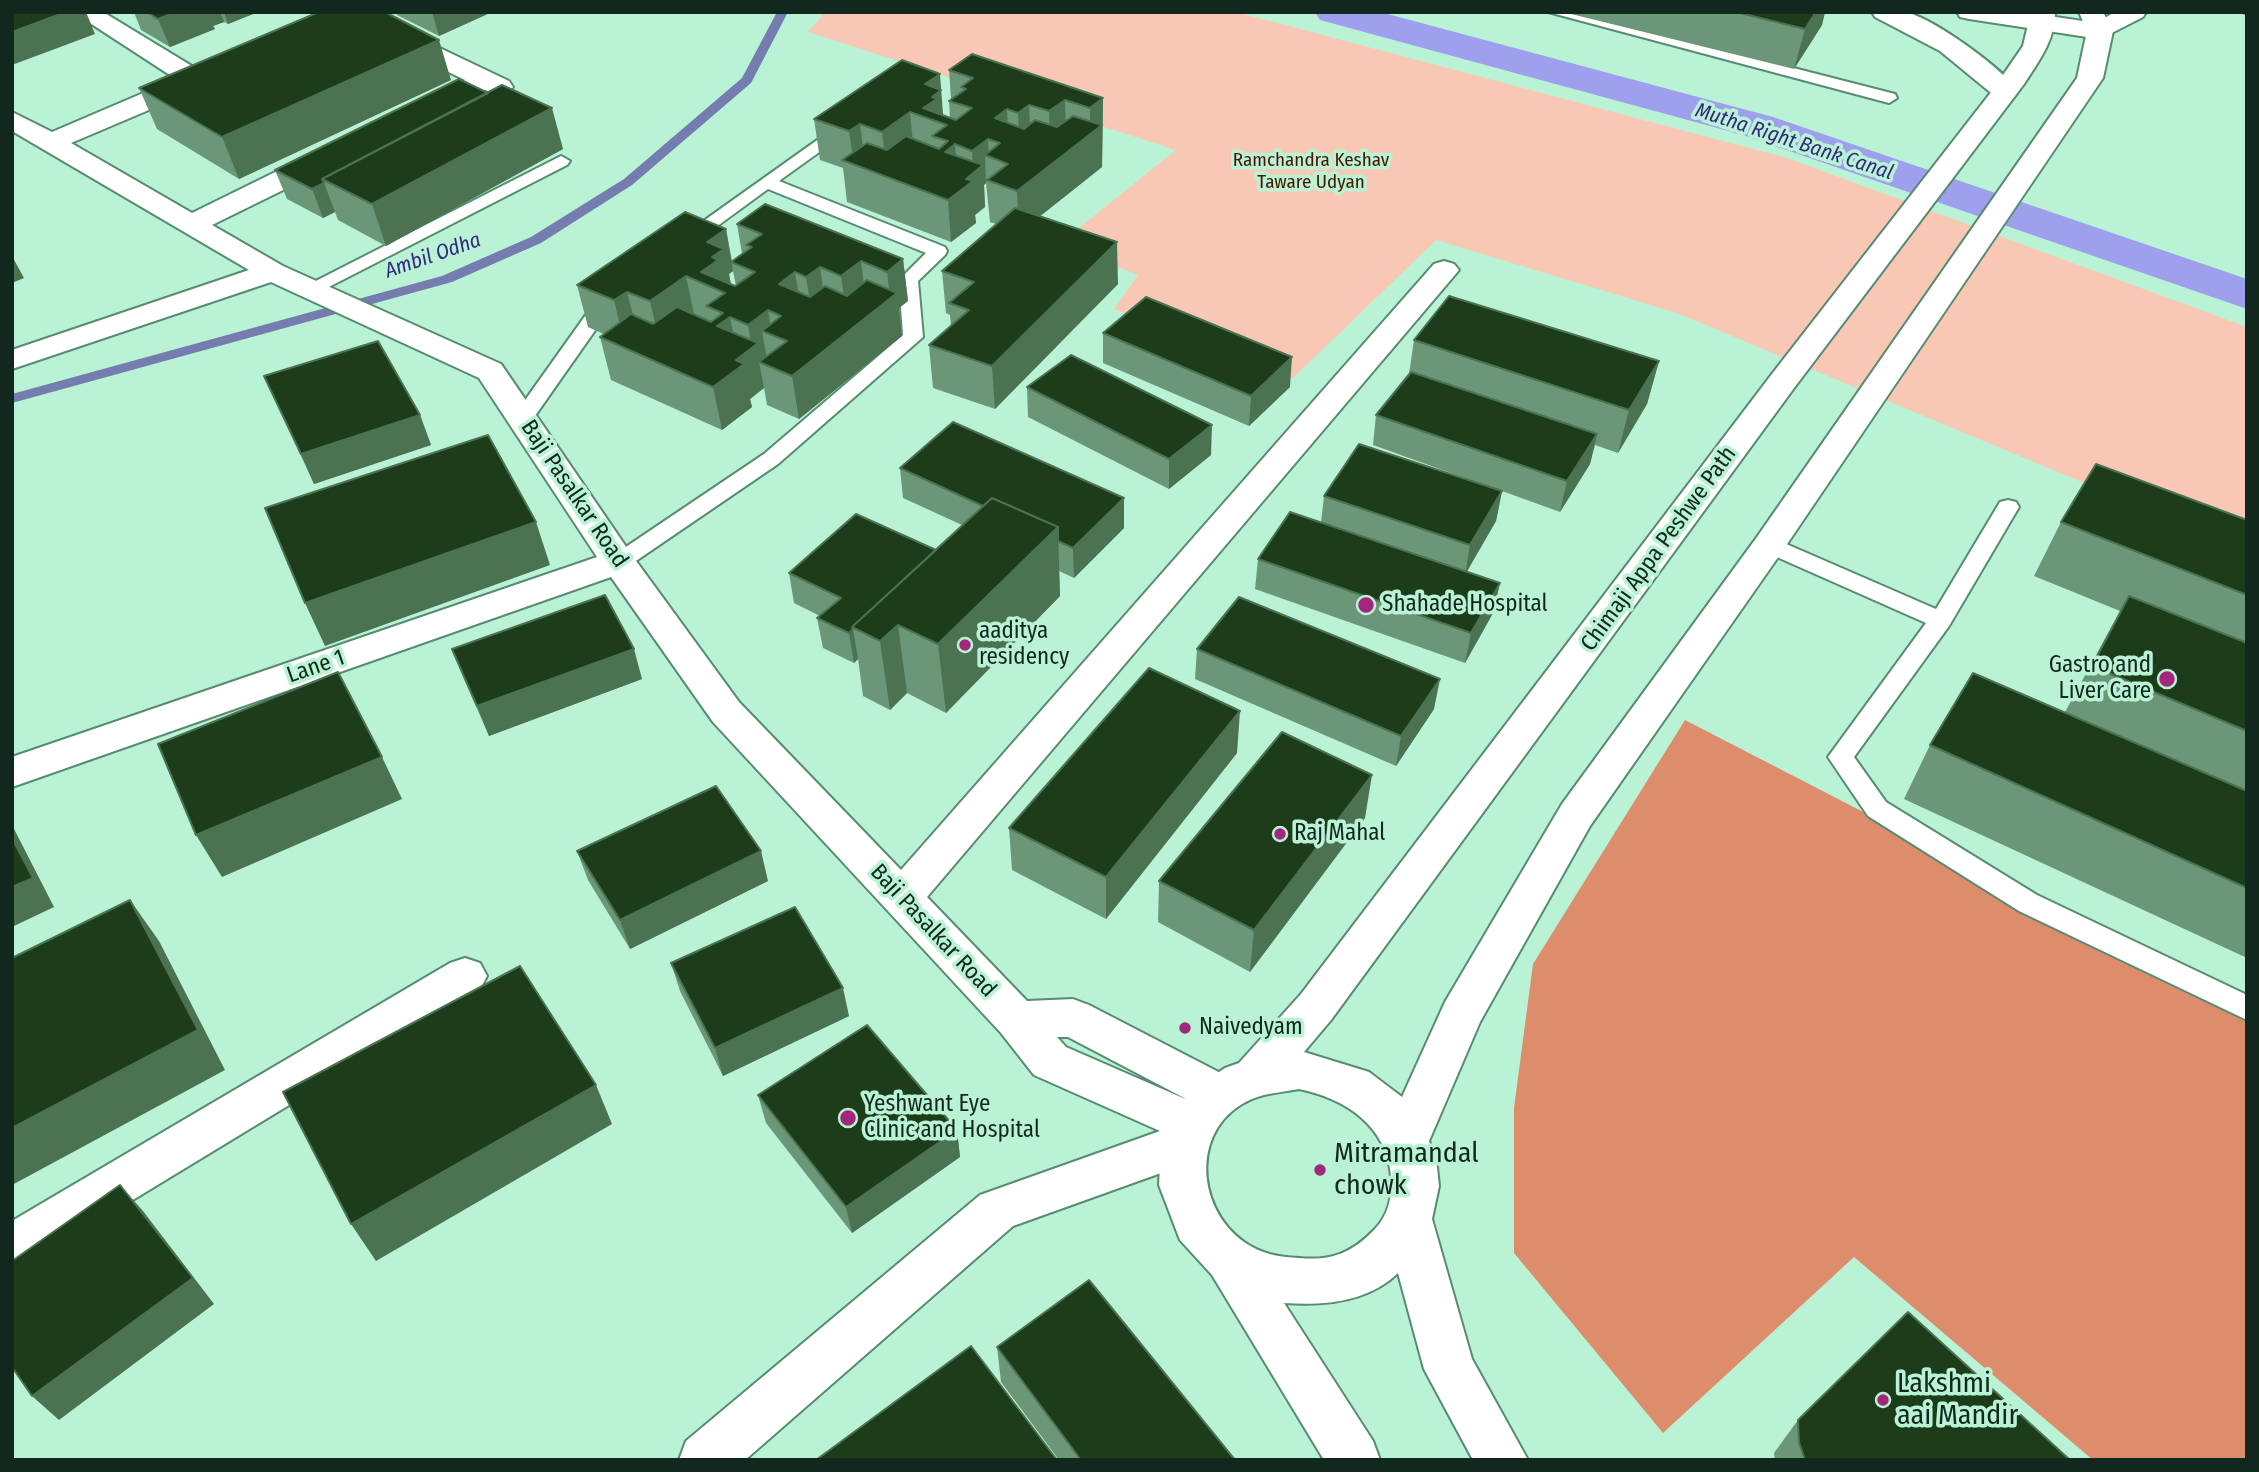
<!DOCTYPE html>
<style>
body{margin:0}
#map{position:relative;width:2259px;height:1472px;overflow:hidden;background:#baf2d5;font-family:"Fira Sans Condensed",sans-serif}
canvas{display:block}
.frame{position:absolute;inset:0;border:14px solid #12281e;pointer-events:none}
</style>
<div id="map">
<canvas width="2259" height="1472"></canvas>
<div class="frame"></div>
</div>
<script>
const g = document.querySelector('canvas').getContext('2d');
g.lineJoin = 'round';
function fill(path, color) {
  g.fillStyle = color;
  g.fill(path, 'evenodd');
}
function stroke(path, color, width, dash) {
  g.strokeStyle = color;
  g.lineWidth = width;
  g.lineCap = dash ? 'butt' : 'round';
  g.setLineDash(dash || []);
  g.stroke(path);
}
function drawText(font, color, halo, rows, align = 'center') {
  g.font = font + ' "Fira Sans Condensed",sans-serif';
  g.lineWidth = 7;
  g.setLineDash([]);
  g.textBaseline = 'middle';
  g.strokeStyle = halo;
  g.fillStyle = color;
  for (const [text, x, y, turn = 0] of rows) {
    g.save();
    g.translate(x, y);
    g.rotate((+turn || 0) * Math.PI / 180);
    g.textAlign = isNaN(turn) ? turn : align;
    if (halo) g.strokeText(text, 0, 0);
    g.fillText(text, 0, 0);
    g.restore();
  }
}
const green = new Path2D(`
 M825 12H1236L1787 158 2247 327V551L1677 313 1436 240 1292 379 1114 309 1138 275 1059 244 1176 150 808 32Z`);
const forest = new Path2D(`
 M1685 720 2247 1010V1460H2093L1854 1257 1663 1433 1514 1253V1108L1533 964Z`);
const stream = new Path2D(`
 M777 12H788L751 83 632 185 541 243 452 282 12 403V394L442 276 531 237 624 179 742 78Z`);
const canal = new Path2D(`
 M1315 12H1380L1773 117 2247 279V309L1743 135 1320 20Z`);
const service = new Path2D(`
 M1548 12H1575L1895 94 1897 98 1889 103Z
 M844 121 850 122 853 126 850 130 779 181 945 247 947 251 945 255 918 281 923 337 778 464 627 567H611L608 562 611 557 764 454 903 335 899 280 926 253 768 189 690 246 683 248 674 242Z
 M561 156 570 161 567 165 317 293H303L300 289Z
 M607 293 617 299 530 423H516L513 418 516 413 600 295Z
 M2008 500 2016 502 2019 507 1949 626 1854 757 1886 802 2037 895 2247 995V1020L2019 911 1868 816 1828 757 1926 623 1761 550 1758 545 1761 540H1777L1936 609 2000 502Z`);
const minor = new Path2D(`
 M73 12H103L205 74 209 80 203 87 71 143 192 213 316 152H336L340 158 336 164 212 225 283 266 501 364 631 554 739 702 901 870 1434 264 1444 261 1454 264 1459 270 1454 276 927 897 1027 1001 1073 999 1089 1005 1234 1080 1241 1094 1234 1108 1218 1114 1209 1110 1215 1124 1205 1140 1207 1144 1200 1159 1013 1226 745 1460H679L686 1441 980 1195 1160 1131 1034 1075 1001 1033 713 722 611 577 12 787V757L597 557 479 378 271 282 12 369V350L249 270 12 131V112L52 132 176 79ZM1057 1037H1068L1190 1101 1066 1047Z
 M332 12H364L509 81 513 87 509 93 500 95 485 90 436 114H418L414 108 418 102 465 80 335 17Z
 M465 958 480 963 487 976 480 989 29 1263 12 1269V1221L450 963Z`);
const secondary = new Path2D(`
 M2031 12H2055C2055 40 2039 61 2024 84L1794 388 1331 1020 1304 1052 1369 1072 1402 1097 1445 1002 1562 804 1757 537 2077 78 2087 31 2079 12H2103L2113 31 2103 78 1781 553 1590 826 1480 1022 1429 1141 1436 1158 1439 1186 1432 1219 1472 1359 1528 1460H1473L1424 1369 1398 1273C1368 1302 1324 1306 1284 1303L1373 1441 1380 1460H1324L1212 1275 1180 1240 1159 1185 1161 1145 1187 1094 1225 1068 1239 1063 1301 994 1772 374 1992 91 2023 46ZM1299 1089C1346 1099 1386 1125 1391 1176 1393 1196 1388 1216 1374 1230 1352 1253 1331 1261 1299 1258 1279 1257 1261 1254 1244 1242 1194 1206 1191 1125 1252 1099 1266 1093 1284 1092 1299 1089Z`);
const primary = new Path2D(`
 M1872 12C1882 12 1895 10 1905 12 1932 17 2002 68 2018 91L2014 97H1996L1940 51 1875 17Z
 M1957 12H2022L2096 23 2115 12H2146L2143 17 2100 39 1969 19 1960 17Z`);
const wall = new Path2D(`
 M134 12H258L228 24 224 22 213 26 215 29 170 47 141 30Z
 M396 12H492L439 36 397 15Z
 M1563 12H1825L1822 25 1794 69Z
 M2238 12H2247V16Z
 M902 60 943 114V115L950 118 949 101 951 99 949 70 1103 98 1102 167 1040 216 1118 284 995 409 933 388 929 345 951 326 950 315 946 313 942 271 996 224 990 222 986 183 984 185 985 207 975 215 976 223 951 242 847 202 843 168 820 160 814 119Z
 M451 80 239 179 157 129 139 88Z
 M563 149 386 246 338 220 335 212 323 218 287 199 275 170Z
 M737 224 903 259 908 301 899 308 902 336 799 419 767 405 764 388 750 399 752 407 722 430 611 380 600 337 604 334 588 327 577 285 726 229 732 261 742 254ZM733 271 736 286 731 284 729 274Z
 M1103 333 1290 387 1249 426 1103 363Z
 M1414 340 1659 361 1647 404 1618 453 1595 445 1590 464 1560 512 1502 491 1496 521 1466 572 1500 583 1493 613 1465 663 1255 589 1258 559 1321 523 1324 496 1484 485 1373 445 1376 415 1409 374Z
 M264 376 420 415 431 445 314 484Z
 M1027 387 1211 455 1169 489 1028 417Z
 M900 468 1124 528 1074 578 1059 571 1060 596 946 713 907 693 890 710 863 696 858 659 854 663 823 648 817 618 820 616 794 603 789 573 936 550 962 525 903 498Z
 M2247 520V958L1904 799 1930 745 2065 712 2120 611 2034 576 2061 522Z
 M452 649 642 679 489 736 464 679Z
 M1197 649 1434 709 1396 766 1195 679Z
 M1237 753 1106 919 1012 870 1009 828Z
 M1365 818 1250 972 1158 922 1159 881Z
 M577 851 768 881 630 949 588 880Z
 M671 963 849 1016 723 1076 680 991Z
 M758 1095 957 1130 960 1157 852 1233 766 1123Z
 M997 1347 1235 1460H1059L1001 1382Z
 M1798 1420 2070 1460H1775L1774 1453Z`);
const shadedWall = new Path2D(`
 M66 12H86L95 34 12 65V32Z
 M176 12H220L224 22 213 26 215 29 170 47 158 19Z
 M224 12H258L228 24Z
 M432 12H492L439 36Z
 M1816 12H1825L1822 25 1794 69 1805 29Z
 M439 40 451 80 239 179 222 137Z
 M940 74 943 114V115L923 108 925 84Z
 M1103 98 1102 167 1019 233 1017 191 1090 134V108Z
 M1065 100 1066 140 1050 152 1049 111Z
 M1029 105 1031 145 1020 154 1018 113Z
 M552 108 563 149 386 246 372 204Z
 M1007 109 1009 150 1000 143 995 118Z
 M910 112 914 153 887 173 882 132Z
 M860 124 865 165H854L849 131Z
 M988 139 989 157 985 155 986 183 984 185 985 207 975 215 976 223 951 242 948 200 966 179 973 173 972 151Z
 M955 144 958 186 945 152Z
 M324 183 335 212 323 218 312 189Z
 M726 229 733 271 729 274 732 291 724 292 701 272 707 242Z
 M1117 242 1118 284 995 409 992 366Z
 M12 256 24 278 12 283Z
 M903 259 908 301 899 308 902 336 799 419 792 376 890 298 887 272Z
 M861 261 866 303 847 318 841 276Z
 M820 267 826 310 813 319 806 277Z
 M795 272 802 315 779 284Z
 M686 276 695 319 660 344 650 301Z
 M627 292 638 334 624 343 614 300Z
 M768 310 772 335 762 331 767 359 759 362 764 388 750 399 752 407 722 430 713 387 717 326 730 317 738 359 752 348 748 325Z
 M1292 357 1290 387 1249 426 1251 396Z
 M1659 361 1647 404 1618 453 1629 410Z
 M420 415 431 445 314 484 301 454Z
 M1212 425 1211 455 1169 489V459Z
 M1597 434 1590 464 1560 512 1567 481Z
 M1502 491 1496 521 1465 575 1470 545Z
 M1124 498V528L1074 578 1073 548Z
 M536 522 550 565 325 646 305 603Z
 M1058 527 1060 596 946 713 938 644Z
 M1500 583 1493 613 1465 663 1471 633Z
 M898 625 907 693 890 710 880 641Z
 M853 629 858 659 854 663 849 633Z
 M634 649 642 679 489 736 477 706Z
 M1440 679 1434 709 1396 766 1401 736Z
 M1240 711 1237 753 1106 919V877Z
 M382 757 402 799 222 877 196 835Z
 M1372 775 1365 818 1250 972 1254 930Z
 M12 825 54 907 12 927Z
 M761 851 768 881 630 949 620 920Z
 M130 900 159 941 225 1070 12 1185V1128Z
 M843 988 849 1016 723 1076 715 1048Z
 M596 1085 612 1124 376 1261 351 1224Z
 M957 1130 960 1157 852 1233 846 1207Z
 M120 1185 143 1211 214 1304 59 1420 32 1396Z`);
const building = new Path2D(`
 M12 12H66L12 32Z
 M147 12H176L158 19Z
 M319 12H385L439 40 222 137 139 88Z
 M1736 12H1816L1805 29Z
 M972 54 1103 98 1090 108 1065 100 1049 111 1029 105 1018 113 1007 109 995 118 1024 129 1035 120 1057 127 1073 116 1102 125 1017 191 987 180 1008 164 985 155 1000 143 988 139 972 151 955 144 945 152 983 165 966 179 973 181 948 200 842 160 867 143 887 150 906 136 939 149 948 141 932 136 947 125 910 112 882 132 860 124 849 131 814 119 902 60 940 74 925 84 941 90 932 97 937 99 923 108 956 120 972 108 949 101 966 89 961 87 973 78 949 70Z
 M459 79 488 93 322 179 324 183 312 189 275 170Z
 M502 85 552 108 372 204 322 179Z
 M765 204 903 259 887 272 861 261 841 276 820 267 806 277 795 272 779 284 810 297 825 286 847 296 867 280 897 293 792 376 759 362 787 341 762 331 781 316 768 310 748 325 730 317 717 326 758 343 736 360 744 364 713 387 600 337 631 314 653 324 677 307 711 322 723 313 706 306 725 293 686 276 650 301 627 292 614 300 577 285 685 212 726 229 707 242 724 249 712 257 718 260 701 272 735 286 755 272 731 262 752 247 746 245 762 234 737 224Z
 M1015 208 1117 242 992 366 929 345 969 310 949 303 974 282 942 271Z
 M1449 296 1659 361 1629 410 1414 340Z
 M1146 297 1292 357 1251 396 1103 333Z
 M378 341 420 415 301 454 264 376Z
 M1071 355 1212 425 1169 459 1027 387Z
 M1411 372 1597 434 1567 481 1376 415Z
 M953 422 1124 498 1073 548 1058 541V527L992 498 983 506 900 468Z
 M488 435 536 522 305 603 265 508Z
 M1359 444 1502 491 1470 545 1324 496Z
 M2096 464 2247 520V595L2061 522Z
 M992 498 1058 527 938 644 898 625 880 641 852 627Z
 M1290 512 1500 583 1471 633 1258 559Z
 M856 514 936 550 852 627 853 629 849 633 817 618 841 598 789 573Z
 M605 595 634 649 477 706 452 649Z
 M2129 596 2247 643V731L2092 666Z
 M1239 597 1440 679 1401 736 1197 649Z
 M1149 668 1240 711 1106 877 1009 828Z
 M338 672 382 757 196 835 158 744Z
 M1973 673 2247 791V888L1930 745Z
 M1282 732 1372 775 1254 930 1159 881Z
 M716 786 761 851 620 920 577 851Z
 M12 838 33 878 12 887Z
 M130 900 198 1030 12 1128V958Z
 M795 907 843 988 715 1048 671 963Z
 M520 966 596 1085 351 1224 283 1092Z
 M867 1025 957 1130 846 1207 758 1095Z
 M120 1185 193 1278 32 1396 12 1367V1261Z
 M1089 1280 1235 1460H1081L997 1347Z
 M1908 1312 2070 1460H1805L1799 1442 1798 1420Z
 M971 1346 1057 1460H816Z`);
const markers = [
 [1366,605,9,"#a1267c"],
 [965,645,7,"#a1267c"],
 [2167,679,9,"#a1267c"],
 [1280,834,7,"#a1267c"],
 [1185,1028,7,"#a1267c"],
 [848,1118,9,"#a1267c"],
 [1320,1170,7,"#a1267c"],
 [1883,1400,7,"#a1267c"]
];
const farParknames = [
 ["Ramchandra Keshav",1311,161],
 ["Taware Udyan",1311,183]
];
const farWaternames = [
 ["Mutha Right Bank Canal",1794,142,18],
 ["Ambil Odha",433,256,-19]
];
const streetNames = [
 ["Baji Pasalkar Road",574,494,56],
 ["Chimaji Appa Peshwe Path",1659,549,-54],
 ["Lane 1",316,667,-19],
 ["Baji Pasalkar Road",933,931,47]
];
const poiNames = [
 ["Shahade Hospital",1382,605],
 ["aaditya",979,632],
 ["residency",979,658],
 ["Gastro and",2151,666,"right"],
 ["Liver Care",2151,692,"right"],
 ["Raj Mahal",1294,834],
 ["Naivedyam",1199,1028],
 ["Yeshwant Eye",864,1105],
 ["Clinic and Hospital",864,1131]
];
const nearPoinames = [
 ["Mitramandal",1334,1154],
 ["chowk",1334,1186],
 ["Lakshmi",1897,1384],
 ["aai Mandir",1897,1416]
];
fill(green, '#f9c8b4');
fill(forest, '#de8d6c');
fill(stream, '#757caf');
fill(canal, '#9fa0ed');
stroke(service, '#578b72', 4);
stroke(minor, '#578b72', 4);
stroke(secondary, '#578b72', 4);
stroke(primary, '#578b72', 4);
fill(service, '#fff');
fill(minor, '#fff');
fill(secondary, '#fff');
fill(primary, '#fff');
fill(wall, '#6b9778');
fill(shadedWall, '#4b7352');
fill(building, '#1c3c1a');
stroke(building, '#4b7352', 2);
for (const [x, y, r, color] of markers) {
  const dot = new Path2D();
  dot.arc(x, y, r, 0, 2 * Math.PI);
  g.fillStyle = color;
  g.fill(dot);
  stroke(dot, '#baf2d5', 2.5);
}
drawText('19px', '#491700', '#baf2d5', farParknames);
drawText('italic 21px', '#34287f', '#baf2d5', farWaternames);
drawText('23px', '#12281e', '#baf2d5', streetNames);
drawText('23px', '#12281e', '#baf2d5', poiNames, 'left');
drawText('28px', '#12281e', '#baf2d5', nearPoinames, 'left');
</script>
